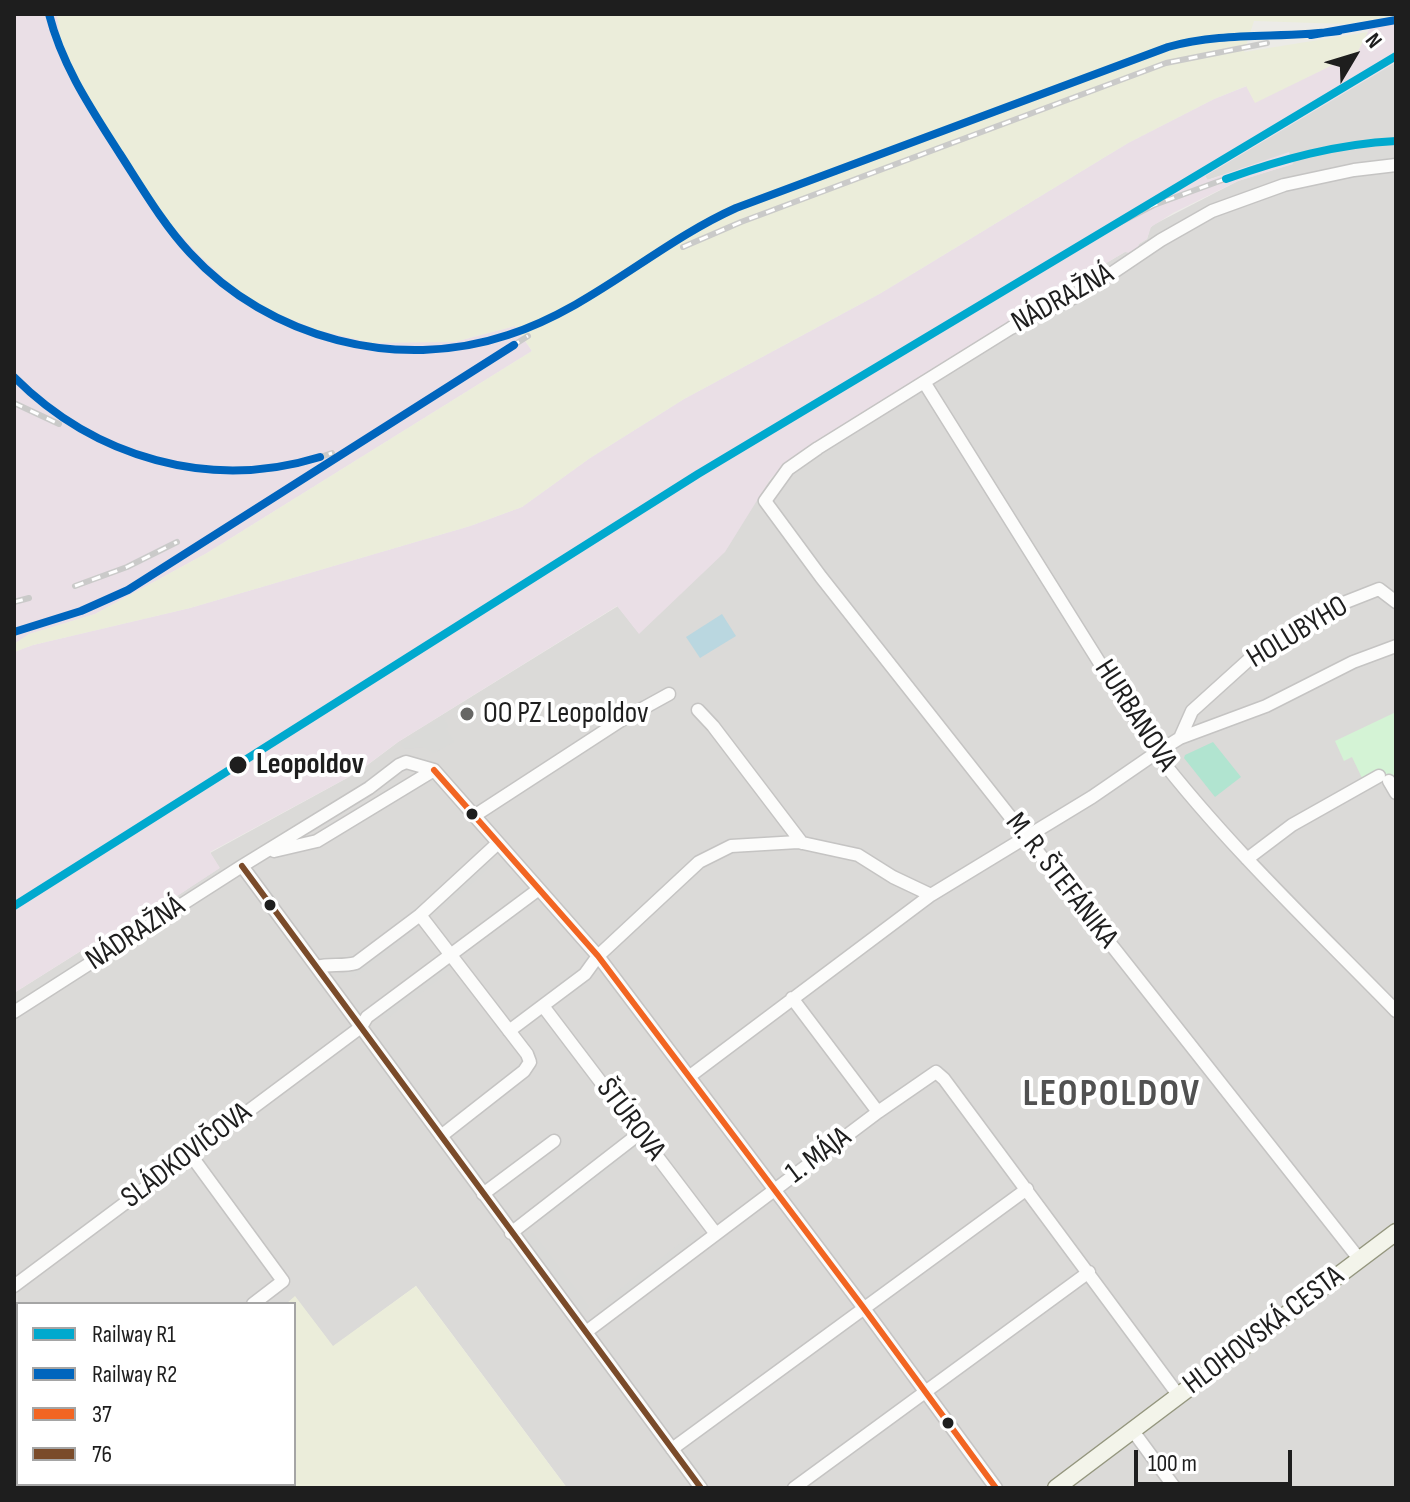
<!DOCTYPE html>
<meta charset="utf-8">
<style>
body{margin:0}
#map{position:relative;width:1410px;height:1502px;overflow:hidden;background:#ecebe7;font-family:"Sofia Sans Condensed",sans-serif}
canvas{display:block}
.frame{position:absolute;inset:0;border:16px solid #1e1e1e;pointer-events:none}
.legend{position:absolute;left:16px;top:1302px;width:280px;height:184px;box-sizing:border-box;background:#fff;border:2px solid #a5a5a5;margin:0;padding:10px 14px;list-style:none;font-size:24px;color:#1e1e1e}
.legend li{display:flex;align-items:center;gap:16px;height:40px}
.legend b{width:40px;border:2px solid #a5a5a5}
.north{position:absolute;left:1314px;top:16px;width:80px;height:80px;-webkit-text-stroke:6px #fff;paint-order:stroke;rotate:52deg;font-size:22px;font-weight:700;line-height:32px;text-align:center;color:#1e1e1e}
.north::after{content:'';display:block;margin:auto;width:28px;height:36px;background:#1e1e1e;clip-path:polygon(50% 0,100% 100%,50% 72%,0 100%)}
.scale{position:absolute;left:1134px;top:1450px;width:158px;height:36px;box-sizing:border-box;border:4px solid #1e1e1e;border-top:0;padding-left:10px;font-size:24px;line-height:28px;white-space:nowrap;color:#1e1e1e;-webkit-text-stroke:6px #fff;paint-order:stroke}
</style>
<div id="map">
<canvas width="1410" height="1502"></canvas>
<div class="frame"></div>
<ul class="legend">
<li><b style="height:10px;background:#00a9ce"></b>Railway R1</li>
<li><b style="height:10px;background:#0065bd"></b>Railway R2</li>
<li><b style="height:10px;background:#f26522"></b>37</li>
<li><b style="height:10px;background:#7a4b2a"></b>76</li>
</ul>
<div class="north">N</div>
<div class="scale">100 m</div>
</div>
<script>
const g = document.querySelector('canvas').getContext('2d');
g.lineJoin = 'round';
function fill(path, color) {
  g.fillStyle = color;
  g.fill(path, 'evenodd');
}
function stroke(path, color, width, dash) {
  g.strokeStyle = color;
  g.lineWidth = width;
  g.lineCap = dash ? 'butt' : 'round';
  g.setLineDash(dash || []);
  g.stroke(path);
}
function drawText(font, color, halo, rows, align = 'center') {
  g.font = font + ' "Sofia Sans Condensed",sans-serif';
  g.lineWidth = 8;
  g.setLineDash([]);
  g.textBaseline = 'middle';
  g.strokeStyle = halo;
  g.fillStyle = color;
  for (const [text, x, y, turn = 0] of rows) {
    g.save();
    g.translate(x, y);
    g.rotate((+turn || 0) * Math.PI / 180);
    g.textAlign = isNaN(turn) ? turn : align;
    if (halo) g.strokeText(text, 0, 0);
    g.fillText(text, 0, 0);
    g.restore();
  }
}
const residential = new Path2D(`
 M1396 62V1488H567L416 1286 333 1347 295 1297 286 1304H18V1484H187L181 1488H14V993L95 942 113 938 219 868 210 853 358 772 398 742 618 606 639 633 772 478 816 445 1012 322 1011 320 1066 287 1071 288 1078 283 1079 279 1147 239 1150 228 1153 225 1238 181 1292 164 1289 153 1207 180 1205 176Z`);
const industrial = new Path2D(`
 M14 14H57L60 37 118 147 166 219 201 257 454 342 515 326 532 351 207 553 95 614 30 634 14 644Z
 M1396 16V62L1205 176 1208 180 1289 152 1293 164 1238 181 1173 213 1151 227 1147 239 1139 244 1138 248 1129 253 1125 252 1079 279V283L1070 288 1066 287 1053 295 1052 299 1046 302 1042 301 1012 319 1013 322 816 445 771 478 725 552 639 634 617 606 398 742 358 772 210 852 220 868 113 938 95 942 14 993V652L33 645 190 608 470 526 522 507 590 458 684 399 881 293 1128 143 1214 99 1247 86 1255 102 1357 53 1374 19Z`);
const religious = new Path2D(`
 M443 717 448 726 446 729 454 742 434 753 424 747 405 749 401 744Z
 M487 859 494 861 477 879 430 917 424 915Z
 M408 929 416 932 353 978 350 975 340 976 334 967 352 970Z
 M445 963 451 970 385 1020 380 1013Z
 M631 1144 639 1147 542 1221 532 1220Z
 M696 1232 701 1239 604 1312 599 1305Z
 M533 1233 589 1307 583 1312 526 1238Z`);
const farmland = new Path2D(`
 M57 14H1396V16L1347 24 1254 21 1244 52 1368 32 1357 53 1255 103 1246 86 1214 99 1128 143 881 293 684 399 590 458 522 507 470 526 190 608 33 645 14 652V644L29 634 95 614 207 553 532 351 515 326 454 342 372 343 317 330 271 311 234 288 201 257 166 219 118 147 78 81 60 37Z
 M416 1286 567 1488H181L187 1484H294V1304H286L295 1296 333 1346Z`);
const park = new Path2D(`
 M1396 712V787C1386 770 1380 773 1362 778L1352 757 1344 761 1335 741Z`);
const pitch = new Path2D(`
 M1213 742 1241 777 1215 797 1184 758 1185 755Z`);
const water = new Path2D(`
 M722 614 736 636 700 658 686 637Z`);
const street = new Path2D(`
 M924 382 1156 753C1228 846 1314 927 1396 1011
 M698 710 713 726 802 843
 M1180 738 1192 711 1264 646 1323 611 1379 589 1396 602
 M434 770 598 956 863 1307 996 1488
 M1389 781 1396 793
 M474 816 620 721 669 694
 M274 851 317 841 434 770
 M1247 859 1292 825 1379 776
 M242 866 701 1488
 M420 915 527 1054 530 1062 524 1071 441 1136
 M317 967C330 963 342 967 356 963L420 915 497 844
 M792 998 878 1112
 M543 1006 716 1234
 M14 1012 242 866 369 788 399 765 406 762 434 770
 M509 1031 585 974 598 956 699 862 731 846 798 842 844 852 858 855 893 877 931 895
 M690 1076 931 895 1092 797 1156 753 1180 738 1266 706 1353 662 1396 646
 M190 1154 283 1281 253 1304
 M483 1194 554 1141
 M511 1233 640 1133
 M1360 1260 821 577 765 501 788 469 818 448 1011 328 1081 294 1161 240 1212 211 1284 185 1354 170 1396 165
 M14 1286 361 1027 367 1017 539 889
 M586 1332 878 1112 936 1072 944 1079 1179 1396
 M1133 1431 1175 1488
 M672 1449 1027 1189
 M14 1452 18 1449
 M794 1488 1089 1272`);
const secondary = new Path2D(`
 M1056 1488 1396 1232`);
const rail = new Path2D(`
 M49 14C62 66 92 110 120 154 142 188 163 224 190 253 269 339 398 372 508 335 592 308 656 244 736 208L1168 47C1225 31 1281 39 1339 31
 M1330 32 1396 20
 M1101 232 1154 205 1258 167
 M683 247 741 222 1166 63 1267 43
 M14 377C97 460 220 495 332 453
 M14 403 59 424
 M75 586 127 567 177 542
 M14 602 29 598
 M14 632 81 611 128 590 528 336`);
const bus1 = new Path2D(`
 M434 770 598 956 863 1307 996 1488`);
const bus2 = new Path2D(`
 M242 866 701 1488`);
const rail1 = new Path2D(`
 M1226 179C1282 159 1337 144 1396 141
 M14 906 698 474 1396 56`);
const rail2 = new Path2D(`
 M49 14C62 66 92 110 120 154 142 188 163 224 190 253 269 339 398 372 508 335 592 308 656 244 736 208L1168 47C1225 31 1281 39 1339 31
 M1311 35 1396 20
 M14 377C95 458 210 491 320 457
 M14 632 81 611 128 590 514 345`);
const markers = [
 [467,714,8,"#666664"],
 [238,765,10,"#1e1e1e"],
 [472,814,7,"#1e1e1e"],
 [270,905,7,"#1e1e1e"],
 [948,1423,7,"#1e1e1e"]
];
const streetNames = [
 ["NÁDRAŽNÁ",1063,299,-29],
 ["HOLUBYHO",1298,633,-31],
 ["HURBANOVA",1135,716,57],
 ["M. R. ŠTEFÁNIKA",1061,881,52],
 ["NÁDRAŽNÁ",136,934,-33],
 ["ŠTÚROVA",630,1120,53],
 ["SLÁDKOVIČOVA",187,1156,-37],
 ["1. MÁJA",819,1156,-37],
 ["HLOHOVSKÁ CESTA",1264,1331,-37]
];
const poiNames = [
 ["OO PZ Leopoldov",483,714]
];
const stopNames = [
 ["Leopoldov",256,765]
];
const districtNames = [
 ["LEOPOLDOV",1112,1095]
];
fill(residential, '#dbdad8');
fill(industrial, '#eadfe6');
fill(religious, '#dadad8');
fill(farmland, '#ebedda');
fill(park, '#d4f3d5');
fill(pitch, '#b1e4d0');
fill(water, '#bad7e0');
stroke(street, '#c5c4c3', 15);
stroke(secondary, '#94967e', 19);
stroke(street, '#fcfcfb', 12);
stroke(secondary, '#f3f4ea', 16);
stroke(rail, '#cacac9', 6);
stroke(rail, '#fff', 3, [9]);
stroke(bus1, '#f26522', 6);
stroke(bus2, '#7a4b2a', 6);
stroke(rail1, '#00a9ce', 8);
stroke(rail2, '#0065bd', 8);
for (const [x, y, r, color] of markers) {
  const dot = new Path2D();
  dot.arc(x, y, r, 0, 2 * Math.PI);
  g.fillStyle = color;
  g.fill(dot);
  stroke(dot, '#fff', 3);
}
drawText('30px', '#1e1e1e', '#fff', streetNames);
drawText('30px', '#1e1e1e', '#fff', poiNames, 'left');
drawText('bold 30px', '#1e1e1e', '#fff', stopNames, 'left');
g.letterSpacing = '2px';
drawText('bold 38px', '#515151', '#fff', districtNames);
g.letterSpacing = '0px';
</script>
